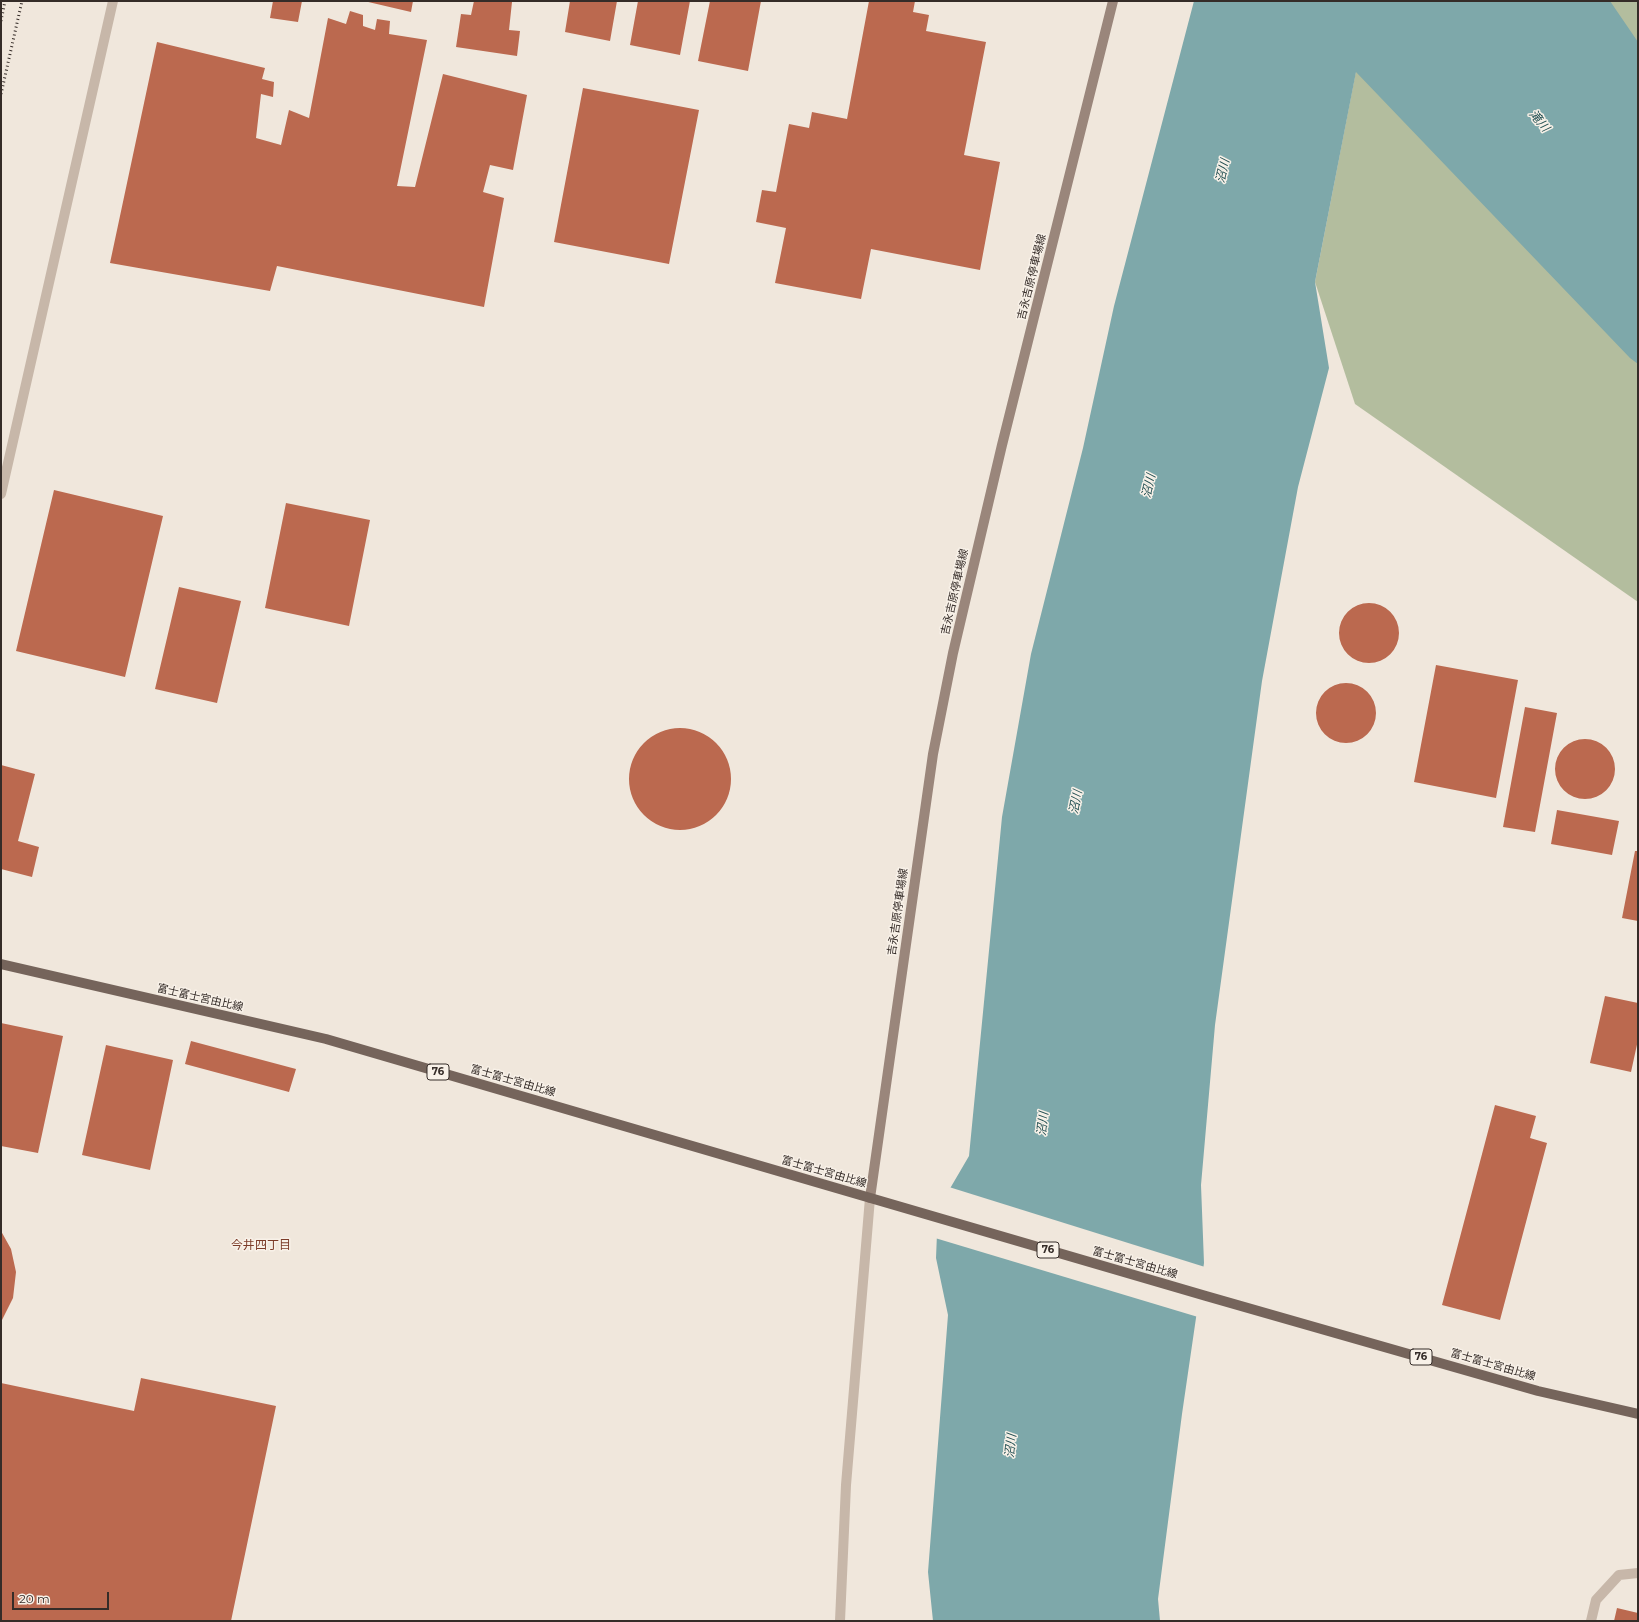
<!DOCTYPE html>
<meta charset="utf-8">
<style>
body{margin:0}
#map{position:relative;width:1639px;height:1622px;overflow:hidden;background:#f0e7dc;font-family:Montserrat,sans-serif}
canvas{display:block}
.frame{position:absolute;inset:0;border:2px solid #352c28;pointer-events:none}
.scale{position:absolute;left:12px;top:1592px;width:97px;height:18px;box-sizing:border-box;border:2px solid #352c28;border-top:0;padding-left:5px;font-size:12px;line-height:14px;white-space:nowrap;color:#352c28;-webkit-text-stroke:3px #f8f1e8;paint-order:stroke}
</style>
<div id="map">
<canvas width="1639" height="1622"></canvas>
<div class="frame"></div>
<div class="scale">20 m</div>
</div>
<script>
const g = document.querySelector('canvas').getContext('2d');
g.lineJoin = 'round';
function fill(path, color) {
  g.fillStyle = color;
  g.fill(path, 'evenodd');
}
function stroke(path, color, width, dash) {
  g.strokeStyle = color;
  g.lineWidth = width;
  g.lineCap = dash ? 'butt' : 'round';
  g.setLineDash(dash || []);
  g.stroke(path);
}
function drawText(font, color, halo, rows, align = 'center') {
  g.font = font + ' Montserrat,"Noto Sans JP",sans-serif';
  g.lineWidth = 3;
  g.setLineDash([]);
  g.textBaseline = 'middle';
  g.strokeStyle = halo;
  g.fillStyle = color;
  for (const [text, x, y, turn = 0] of rows) {
    g.save();
    g.translate(x, y);
    g.rotate((+turn || 0) * Math.PI / 180);
    g.textAlign = isNaN(turn) ? turn : align;
    if (halo) g.strokeText(text, 0, 0);
    g.fillText(text, 0, 0);
    g.restore();
  }
}
const green = new Path2D(`
 M1389 1H1638V602L1355 404 1315 282 1356 71Z`);
const water = new Path2D(`
 M1194 1H1610L1638 42V364L1630 358 1356 72 1315 282 1329 368 1298 487 1262 681 1215 1025 1201 1185 1204 1263 1182 1414 1158 1599 1160 1621H933L928 1572 948 1315 936 1258 938 1209 969 1156 1002 817 1031 654 1083 448 1114 306Z`);
const pier = new Path2D(`
 M949 1187 1205 1267 1198 1317 935 1238 936 1208Z`);
const building = new Path2D(`
 M273 1H302L298 22 270 18Z
 M364 1H413L411 12Z
 M474 1 512 2 509 30 520 31 517 56 456 47 461 14 471 15Z
 M570 1H617L610 41 565 32Z
 M638 1H690L680 55 630 45Z
 M710 1H761L748 71 698 61Z
 M869 1H915L913 12 929 15 926 31 986 42 964 155 1000 162 980 270 871 249 861 299 775 283 786 228 756 222 762 190 776 192 789 124 809 128 812 112 847 119Z
 M350 11 363 15V26L375 30 377 19 390 21 389 34 427 40 397 186 415 187 443 74 527 95 513 170 490 165 483 192 504 198 484 307 277 266 270 291 110 263 157 42 265 68 262 79 274 82 273 97 261 94 256 138 281 145 289 110 309 118 328 18 346 24Z
 M583 88 699 110 669 264 554 242Z
 M54 490 163 516 125 677 16 651Z
 M286 503 370 520 349 626 265 608Z
 M179 587 241 601 217 703 155 689Z
 M1339 633a30 30 0 1 1 60 0a30 30 0 1 1-60 0Z
 M1436 665 1518 680 1496 798 1414 782Z
 M1316 713a30 30 0 1 1 60 0a30 30 0 1 1-60 0Z
 M1525 707 1557 713 1535 832 1503 827Z
 M629 779a51 51 0 1 1 102 0a51 51 0 1 1-102 0Z
 M1555 769a30 30 0 1 1 60 0a30 30 0 1 1-60 0Z
 M1 765 35 774 18 841 39 847 32 877 1 869Z
 M1557 810 1619 821 1612 855 1551 844Z
 M1635 851H1638V921L1622 918Z
 M1605 996 1638 1003V1040L1631 1072 1590 1063Z
 M1 1023 63 1036 38 1153 1 1146Z
 M191 1041 296 1069 289 1092 185 1064Z
 M106 1045 173 1060 150 1170 82 1155Z
 M1495 1105 1536 1116 1530 1138 1547 1143 1500 1320 1442 1305Z
 M1 1231 11 1249 16 1272 13 1298 1 1322Z
 M141 1378 276 1406 231 1621H1V1383L134 1411Z
 M1617 1608 1638 1613V1621H1614Z`);
const lane = new Path2D(`
 M1 494 113 1`);
const street = new Path2D(`
 M840 1621 846 1485 870 1198
 M1591 1621 1596 1600 1619 1575 1638 1573`);
const secondary = new Path2D(`
 M870 1198 933 754 953 653 1002 445 1113 1`);
const primary = new Path2D(`
 M1 964 326 1039 1206 1296 1538 1391 1638 1414`);
const rail = new Path2D(`
 M1 21 5 1
 M1 94 22 1`);
const shields = [
 [438,1072,22],
 [1048,1250,22],
 [1421,1357,22]
];
const shieldNames = [
 ["76",438,1072],
 ["76",1048,1250],
 ["76",1421,1357]
];
const streetNames = [
 ["吉永吉原停車場線",1032,277,-76],
 ["吉永吉原停車場線",955,592,-77],
 ["吉永吉原停車場線",898,912,-82],
 ["富士富士宮由比線",200,998,13],
 ["富士富士宮由比線",513,1081,16],
 ["富士富士宮由比線",824,1172,16],
 ["富士富士宮由比線",1135,1263,16],
 ["富士富士宮由比線",1493,1365,16]
];
const waterNames = [
 ["滝川",1539,121,50],
 ["沼川",1223,171,-77],
 ["沼川",1149,486,-77],
 ["沼川",1076,802,-79],
 ["沼川",1043,1124,-84],
 ["沼川",1011,1446,-84]
];
const neighbourhoodNames = [
 ["今井四丁目",261,1245]
];
fill(green, '#b3bd9e');
fill(water, '#7ea8aa');
fill(pier, '#f0e7dc');
fill(building, '#bb694f');
stroke(lane, '#c7b7a9', 10);
stroke(street, '#c7b7a9', 10);
stroke(secondary, '#9a867b', 10);
stroke(primary, '#75645b', 10);
stroke(rail, '#352c28', 3, [1, 3]);
for (const [x, y, w] of shields) {
  const box = new Path2D();
  box.roundRect(x - w / 2, y - 8, w, 16, 3);
  g.fillStyle = '#f8f1e8';
  g.fill(box);
  stroke(box, '#352c28', 1);
}
drawText('bold 10px', '#352c28', null, shieldNames);
drawText('11px', '#352c28', '#f8f1e8', streetNames);
drawText('italic 12px', '#224f52', '#f8f1e8', waterNames);
drawText('12px', '#7c3c29', '#f8f1e8', neighbourhoodNames);
</script>
